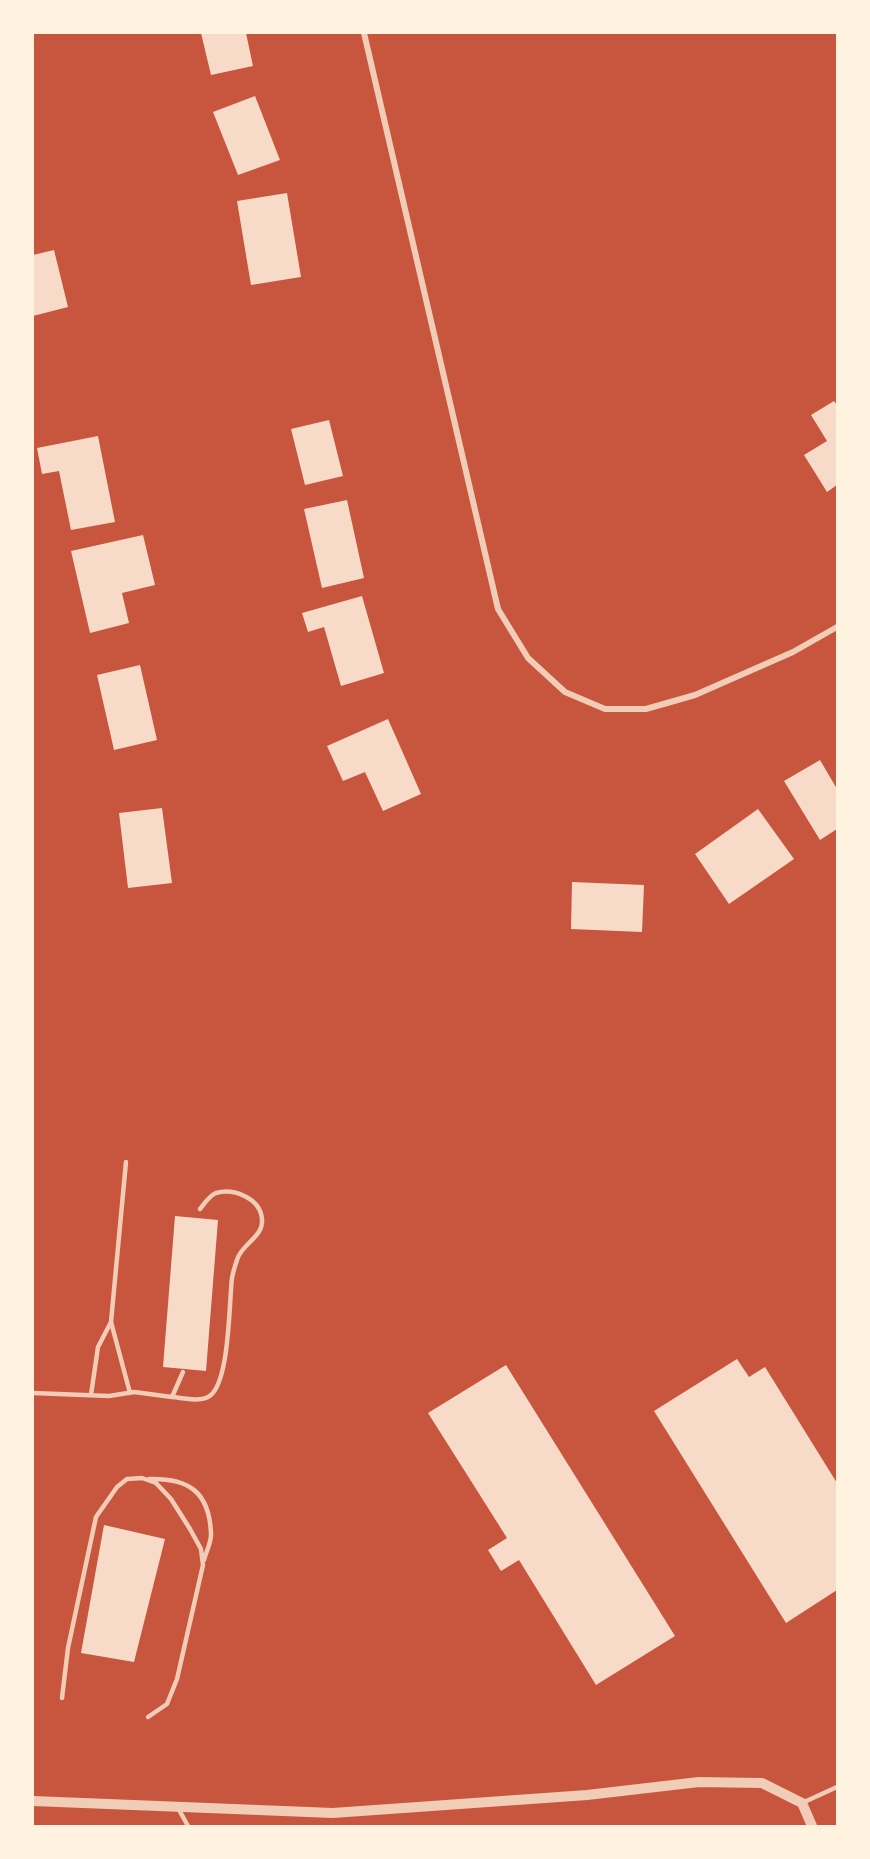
<!DOCTYPE html>
<style>
body{margin:0}
#map{position:relative;width:870px;height:1859px;overflow:hidden;background:#c8553d;font-family:"Nunito Sans",sans-serif}
canvas{display:block}
.frame{position:absolute;inset:0;border:34px solid #fff3e0;pointer-events:none}
</style>
<div id="map">
<canvas width="870" height="1859"></canvas>
<div class="frame"></div>
</div>
<script>
const g = document.querySelector('canvas').getContext('2d');
g.lineJoin = 'round';
function fill(path, color) {
  g.fillStyle = color;
  g.fill(path, 'evenodd');
}
function stroke(path, color, width, dash) {
  g.strokeStyle = color;
  g.lineWidth = width;
  g.lineCap = dash ? 'butt' : 'round';
  g.setLineDash(dash || []);
  g.stroke(path);
}
const building = new Path2D(`
 M201 33H246L253 66 211 75Z
 M255 96 280 160 238 175 213 112Z
 M287 193 301 277 251 285 237 201Z
 M54 250 68 307 33 316V255Z
 M834 401 837 405V485L827 492 804 455 827 441 811 415Z
 M329 420 343 476 305 485 291 429Z
 M98 436 115 522 71 530 59 471 42 474 37 448Z
 M347 500 364 578 322 588 304 509Z
 M143 535 155 585 122 593 129 623 90 633 71 551Z
 M362 596 384 673 341 686 324 627 308 632 302 613Z
 M140 665 157 740 114 750 97 675Z
 M388 719 421 794 383 811 365 772 343 781 327 746Z
 M820 760 837 789V829L820 840 784 781Z
 M162 808 172 883 128 888 119 813Z
 M758 809 794 859 729 904 695 854Z
 M572 882 644 885 642 932 571 929Z
 M175 1216 218 1220 206 1371 163 1367Z
 M737 1359 749 1377 765 1367 837 1483V1590L786 1623 654 1411Z
 M506 1365 675 1636 596 1685 519 1560 501 1571 488 1550 507 1538 428 1413Z
 M104 1525 165 1539 134 1662 81 1653Z`);
const service = new Path2D(`
 M126 1162 111 1322 130 1393
 M183 1372 172 1397C183 1398 198 1402 208 1397 230 1386 229 1301 232 1278 233 1272 235 1266 237 1260 241 1244 264 1237 262 1219 260 1198 234 1188 216 1193 209 1196 204 1204 200 1209
 M33 1393 109 1396 134 1392 172 1397
 M91 1395 98 1347 111 1322
 M149 1479C188 1478 209 1491 211 1533 212 1541 206 1552 204 1560
 M62 1698 68 1648 96 1517 117 1487 127 1479 142 1478 156 1483 171 1499 190 1529 201 1549 203 1565 177 1679 167 1704 148 1717
 M802 1803 837 1787
 M178 1808 188 1826`);
const minor = new Path2D(`
 M364 33 498 609 528 658 565 692 605 709H646L695 695 793 652 837 627`);
const tertiary = new Path2D(`
 M33 1801 333 1813 587 1795 699 1782 762 1783 802 1803 812 1826`);
fill(building, '#f7dbc8');
stroke(service, '#f1ccb7', 4.5);
stroke(minor, '#f1ccb7', 6);
stroke(tertiary, '#f1ccb7', 10);
</script>
